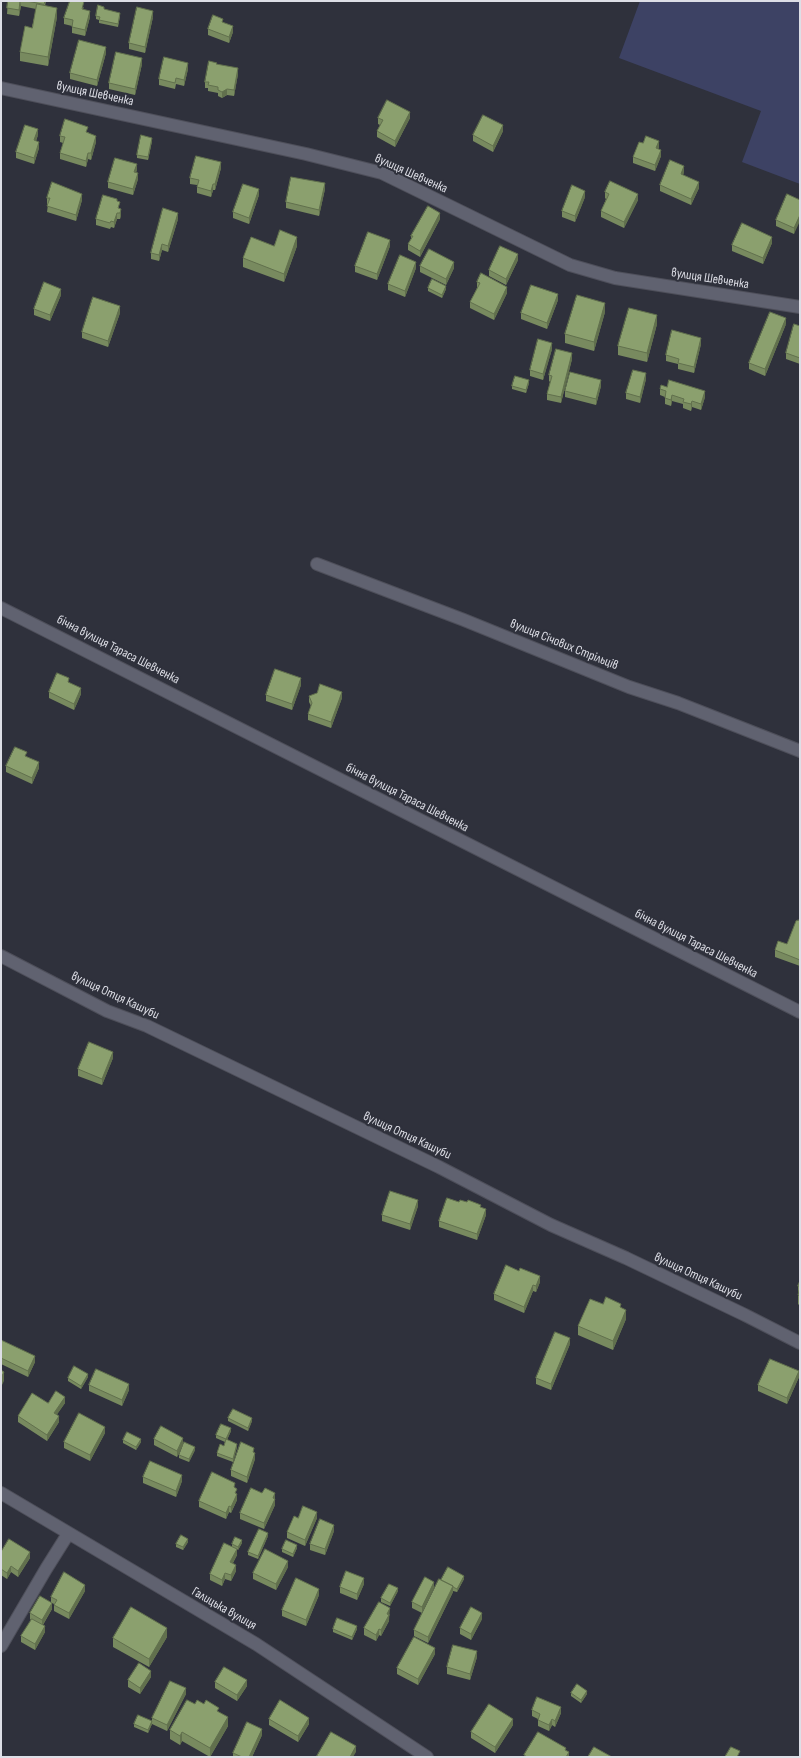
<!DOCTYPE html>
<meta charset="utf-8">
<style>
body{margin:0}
#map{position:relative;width:801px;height:1758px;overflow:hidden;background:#2f313c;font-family:"Sofia Sans Condensed",sans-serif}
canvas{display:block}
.frame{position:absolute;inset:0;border:2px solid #dddee6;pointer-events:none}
</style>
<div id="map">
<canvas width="801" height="1758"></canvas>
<div class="frame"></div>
</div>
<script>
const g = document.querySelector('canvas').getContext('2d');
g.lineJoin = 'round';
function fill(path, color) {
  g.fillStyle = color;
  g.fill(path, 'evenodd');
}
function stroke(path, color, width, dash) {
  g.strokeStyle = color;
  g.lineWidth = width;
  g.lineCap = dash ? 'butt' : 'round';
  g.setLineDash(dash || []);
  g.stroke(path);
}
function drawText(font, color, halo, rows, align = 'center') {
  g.font = font + ' "Sofia Sans Condensed",sans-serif';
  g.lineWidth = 4;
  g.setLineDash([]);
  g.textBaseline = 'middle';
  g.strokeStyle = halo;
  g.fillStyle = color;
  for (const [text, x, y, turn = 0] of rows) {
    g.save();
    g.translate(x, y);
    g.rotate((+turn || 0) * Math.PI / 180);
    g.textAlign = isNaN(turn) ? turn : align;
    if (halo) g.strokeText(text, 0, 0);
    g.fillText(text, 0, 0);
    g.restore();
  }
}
const green = new Path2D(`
 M640 1H800V184L742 162 761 111 619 58Z`);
const minor = new Path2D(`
 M1 88 306 154 382 173 570 265 615 278 800 307
 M317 564 464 620 629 687 678 703 800 751
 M1 608 800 1012
 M1 956 107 1011 147 1026 439 1167 551 1225 626 1258 745 1315 800 1343
 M1 1493 256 1644 427 1757
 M1 1646 46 1569 68 1534`);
const wall = new Path2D(`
 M8 1H46L45 6 57 17 48 66 20 61V52L32 28 36 9 21 6 19 16 7 14Z
 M84 7 83 9 90 17 85 36 72 33V26L64 24V18Z
 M104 9 120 16 118 27 99 23V20L96 19V16Z
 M153 17 145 53 129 49V43Z
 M223 22 233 32 229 43 208 35V29Z
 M106 53 97 86 70 79V73Z
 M142 64 135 95 109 89V83Z
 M217 64 238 74 234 96 227 95 222 98 218 96V93L208 91V88H205V82Z
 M188 69 184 86 176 84 175 89 159 85V79Z
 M378 118H410L395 147 377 137V131L380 125 378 124Z
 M503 131 493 152 473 141V135Z
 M88 132 96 142 91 160 88 159 86 167 60 159V153L63 143 60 142V136Z
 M38 135 36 141 39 148 34 164 16 158V152Z
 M152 141 148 160 137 158V155Z
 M643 143 659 147 658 149 661 156 655 171 633 163V157Z
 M221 168 215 190H213L211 197 197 193V185L190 184V178Z
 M137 170 136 172 138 179 133 195 108 188V182Z
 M684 172 683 175 699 188 691 205 660 191V185Z
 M325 189 319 216 286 208V202Z
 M605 192 638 200 624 228 601 217V211L606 199 605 198Z
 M259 195 249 224 233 218V212Z
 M585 197 575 222 562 217V211Z
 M47 198 82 200 76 221 47 212 48 204H47Z
 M800 200 794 234 776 226V220Z
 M117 201 121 215 120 219H117L114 228 111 227 110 229 96 225V219Z
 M178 219 168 252 162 250 159 261 151 259V253Z
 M440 219 420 257 408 250V244L411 239V236Z
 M772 243 763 264 732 251V245Z
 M274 246H297L284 282 243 267V258Z
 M390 246 377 280 355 272V266Z
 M518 260 506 285 489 276V270Z
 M420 266 454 268 446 285 420 272Z
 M416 268 405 297 388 290V284Z
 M477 282 507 293 494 320 470 308V302L477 288Z
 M428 288 446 289 442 298 428 291Z
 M61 295 50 321 34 315V309Z
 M558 300 547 329 521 319V313Z
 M605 312 594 351 565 343V334Z
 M120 313 108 347 82 338V332Z
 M657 324 647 362 618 355V346Z
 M786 324 765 376 749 369V363Z
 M800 326V364L786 359V353Z
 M701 344 694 373 678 369V364L666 361V355Z
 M552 349 543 380 530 376V370Z
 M572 359 561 403 547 400V394L550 382 549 381V375Z
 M646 379 640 403 626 399V393Z
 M529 383 526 393 512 389V386Z
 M601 386 596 405 565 397V391Z
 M660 389 705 397 701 410 692 407 691 411 683 408V404L672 401 671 406 665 404V397L660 395Z
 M69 683 81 694 74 710 49 698V692Z
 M301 685 292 710 266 701V695Z
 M309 696 342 698 331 728 308 720V714L311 706 309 702Z
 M27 757 39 768 32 784 6 772V766Z
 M800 920V966L775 957V950L787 944Z
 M113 1058 102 1085 78 1076V1069Z
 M459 1202 481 1207 486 1215 477 1240 439 1227V1221Z
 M418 1206 410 1230 382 1221V1215Z
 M800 1281V1306L798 1304V1286Z
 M540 1282 536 1292 533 1291 524 1313 494 1300V1294Z
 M603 1304 626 1319 613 1350 578 1335V1326Z
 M1 1340 35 1362 28 1377 1 1364Z
 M570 1344 551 1390 536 1384V1378Z
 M88 1377 81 1389 68 1381V1378Z
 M799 1377 787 1404 758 1391V1385Z
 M89 1385 129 1390 122 1406 89 1391Z
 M48 1403H65L57 1414 59 1422 47 1441 18 1422V1416Z
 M228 1418 252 1421 248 1431 228 1421Z
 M231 1431 227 1440 237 1447 233 1462 217 1456V1453L224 1446 225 1442 216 1438V1435Z
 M105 1433 90 1461 64 1448V1442Z
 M154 1439 183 1444 177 1457 154 1445Z
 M123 1440 141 1442 136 1450 123 1443Z
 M195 1450 189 1462 179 1458V1455Z
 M254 1453 255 1459 247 1483 231 1476V1470Z
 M143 1477 182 1481 176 1497 143 1483Z
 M235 1488 237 1500 231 1513 229 1512 226 1519 199 1507V1501Z
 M275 1499V1505L264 1529 240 1519V1513Z
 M298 1518H317L305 1546 287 1538V1532Z
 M334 1531 325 1555 310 1550V1544Z
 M268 1536 258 1559 248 1555V1552Z
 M188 1542 183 1550 176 1547V1544Z
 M242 1543 238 1550 237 1549V1555L233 1563 236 1571 231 1581 225 1579 222 1586 210 1580V1574L232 1546V1544Z
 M297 1548 293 1557 282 1552V1549Z
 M1 1552 30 1558 18 1577 11 1572 7 1579 1 1575Z
 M288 1567 276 1590 253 1579V1573Z
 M425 1577 422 1613 412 1608V1602Z
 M464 1579 457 1592 453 1591V1592L428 1643 414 1636V1630L441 1580Z
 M364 1584 357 1600 340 1593V1587Z
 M85 1591 69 1619 54 1611V1604L52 1603V1609L43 1625 45 1632 35 1650 21 1642V1636L31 1620 30 1619V1613L51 1602V1597Z
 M398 1591 390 1606 381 1602V1598Z
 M319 1595 306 1626 282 1616V1610Z
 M390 1614 389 1616V1621L381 1636 379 1635 376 1641 364 1635V1628Z
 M482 1619 471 1640 460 1634V1628Z
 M333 1629H357L352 1640 333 1632Z
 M167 1637 149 1667 113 1647V1638Z
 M435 1654 418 1685 397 1674V1668Z
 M477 1657 470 1680 447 1674V1667Z
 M151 1677 140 1694 128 1687V1680Z
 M215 1682 247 1686 237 1701 215 1688Z
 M177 1684 186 1694 167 1731 152 1724V1718Z
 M571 1693 587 1694 581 1703 571 1696Z
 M195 1704 219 1712 228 1726 210 1757 182 1741 180 1745 170 1739V1730Z
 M532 1710 561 1713 555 1727 552 1725 549 1731 538 1726V1719L532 1716Z
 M269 1719 309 1724 298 1742 269 1725Z
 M134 1724H152L148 1733 134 1727Z
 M513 1725 495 1753 471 1738V1732Z
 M262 1735 252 1757H233V1753Z`);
const shadedWall = new Path2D(`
 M21 1V6L19 16V10Z
 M57 8V17L48 66V57Z
 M90 11V17L85 36V30Z
 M153 11V17L145 53V47Z
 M233 26V32L229 43V37Z
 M106 47V53L97 86V80Z
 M142 58V64L135 95V89Z
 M188 63V69L184 86V80Z
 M238 68V74L234 96V90Z
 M227 89V95L222 98V92Z
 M410 112V118L395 147V141Z
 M503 125V131L493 152V146Z
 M38 129V135L34 146V140Z
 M96 136V142L91 160V153Z
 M152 138V141L148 160V157Z
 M659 141V147L656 154V148Z
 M39 142V148L34 164V158Z
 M661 150V156L655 171V165Z
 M88 153V159L86 167V161Z
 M221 162V168L215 190V184Z
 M137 164V170L134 178V172Z
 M684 166V172L681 180V174Z
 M138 173V179L133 195V189Z
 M699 182V188L691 205V199Z
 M325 183V189L319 216V210Z
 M213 184V190L211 197V191Z
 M259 189V195L249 224V218Z
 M585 191V197L575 222V216Z
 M82 194V200L76 221V215Z
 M638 194V200L624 228V222Z
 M121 209V215L120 219V213Z
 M117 213V219L114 228V222Z
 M178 213V219L168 252V246Z
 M440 213V219L420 257V251Z
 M800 215V221L794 234V228Z
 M297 237V246L284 282V274Z
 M772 237V243L763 264V258Z
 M390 240V246L377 280V274Z
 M162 244V250L159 261V255Z
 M518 254V260L506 285V279Z
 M416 262V268L405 297V291Z
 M454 262V268L446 285V279Z
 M446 286V289L442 298V295Z
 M507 287V293L494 320V314Z
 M61 289V295L50 321V315Z
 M558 294V300L547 329V323Z
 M605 303V312L594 351V342Z
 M120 306V313L108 347V341Z
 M657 315V324L647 362V353Z
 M786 318V324L765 376V369Z
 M701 338V344L694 373V367Z
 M552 343V349L543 380V374Z
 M572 353V359L561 403V397Z
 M646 373V379L640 403V397Z
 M529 380V383L526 393V390Z
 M601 380V386L596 405V399Z
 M705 391V397L701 410V404Z
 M672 395V401L671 406V400Z
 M692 401V407L691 411V404Z
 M301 678V685L292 710V704Z
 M81 688V694L74 710V704Z
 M342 692V698L331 728V722Z
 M39 762V768L32 784V778Z
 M113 1052V1058L102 1085V1079Z
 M418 1200V1206L410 1230V1224Z
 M486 1209V1215L477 1240V1234Z
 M540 1276V1282L536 1292V1286Z
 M533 1285V1291L524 1313V1307Z
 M626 1310V1319L613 1350V1341Z
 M570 1338V1344L551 1390V1384Z
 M35 1356V1362L28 1377V1371Z
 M799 1371V1377L787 1404V1398Z
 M4 1372V1381L1 1387V1378Z
 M88 1374V1377L81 1389V1386Z
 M129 1384V1390L122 1406V1400Z
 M65 1397V1403L54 1419V1413Z
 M59 1416V1422L47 1441V1435Z
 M252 1418V1421L248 1431V1428Z
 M105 1427V1433L90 1461V1455Z
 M231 1428V1431L226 1442V1439Z
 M183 1438V1444L177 1457V1451Z
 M141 1439V1442L136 1450V1447Z
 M237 1444V1447L233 1462V1459Z
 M195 1447V1450L189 1462V1459Z
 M255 1453V1459L247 1483V1477Z
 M182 1475V1481L176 1497V1491Z
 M275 1493V1505L264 1529V1523Z
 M237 1494V1500L231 1513V1507Z
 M229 1506V1512L226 1519V1513Z
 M317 1512V1518L305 1546V1540Z
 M334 1525V1531L325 1555V1549Z
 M268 1533V1536L258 1559V1556Z
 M188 1539V1542L183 1550V1547Z
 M242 1540V1543L238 1550V1547Z
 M297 1545V1548L293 1557V1554Z
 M237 1549V1555L230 1568V1562Z
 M30 1552V1558L18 1577V1571Z
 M288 1561V1567L276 1590V1584Z
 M236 1565V1571L231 1581V1575Z
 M11 1566V1572L7 1579V1573Z
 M225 1573V1579L222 1586V1580Z
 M464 1576V1579L457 1592V1589Z
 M364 1578V1584L357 1600V1594Z
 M434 1582V1588L422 1613V1607Z
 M85 1585V1591L69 1619V1613Z
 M453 1586V1592L428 1643V1637Z
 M398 1588V1591L390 1606V1603Z
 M319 1589V1595L306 1626V1620Z
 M52 1603V1609L42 1626V1620Z
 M390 1608 389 1621 381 1636V1630L387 1614Z
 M482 1613V1619L471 1640V1634Z
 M45 1626V1632L35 1650V1644Z
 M357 1626V1629L352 1640V1637Z
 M167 1628V1637L149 1667V1659Z
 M379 1629V1635L376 1641V1635Z
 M435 1648V1654L418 1685V1679Z
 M477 1651V1657L470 1680V1674Z
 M151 1671V1677L140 1694V1688Z
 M247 1680V1686L237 1701V1695Z
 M186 1688V1694L167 1731V1725Z
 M587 1691V1694L581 1703V1700Z
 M561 1707V1713L555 1727V1721Z
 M228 1717V1726L210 1757V1748Z
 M309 1718V1724L298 1742V1736Z
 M513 1719V1725L495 1753V1747Z
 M552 1719V1725L549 1731V1725Z
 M152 1721V1724L148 1733V1730Z
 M262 1729V1735L252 1757H249Z
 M182 1732V1741L180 1745V1736Z
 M356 1746V1752L353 1757H350Z
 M566 1748V1756L569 1752V1757H565V1750Z`);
const building = new Path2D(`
 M8 1H20L19 10 7 8Z
 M27 1H45L44 4Z
 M70 1H84L82 9 90 11 85 30 72 27 73 20 64 18Z
 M37 4 57 8 48 57 20 52 25 26 32 28Z
 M98 5 104 7V9L120 13 118 24 99 20 100 17 96 16Z
 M137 7 153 11 145 47 129 43Z
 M213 15 223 19 222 22 233 26 229 37 208 29Z
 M79 40 106 47 97 80 70 73Z
 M116 52 142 58 135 89 109 83Z
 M164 57 188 63 184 80 176 78 175 83 159 79Z
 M209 61 217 63 216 64 238 68 234 90 227 89 222 92 218 90V87L208 85 209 82H205Z
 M387 100 410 112 395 141 377 131 383 120 378 118Z
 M483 115 503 125 493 146 473 135Z
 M65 119 88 127 86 132 96 136 91 153H88L86 161 60 153 65 137 60 136Z
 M25 125 38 129 34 140 39 142 34 158 16 152Z
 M141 135 152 138 148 157 137 155Z
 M646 136 659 141 656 148 661 150 655 165 633 157 639 142 643 143Z
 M196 156 221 162 215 184H213L211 191 197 187 199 180 190 178Z
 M115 158 137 164 134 172 138 173 133 189 108 182Z
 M670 160 684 166 681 174 699 182 691 199 660 185Z
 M291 177 325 183 319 210 286 202Z
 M610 181 638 194 624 222 601 211 609 194 605 192Z
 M52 182 82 194 76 215 47 206 50 198H47Z
 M243 184 259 189 249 218 233 212Z
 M572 185 585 191 575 216 562 211Z
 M787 194 800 200V215L794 228 776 220Z
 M103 195 117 199V201L120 202 118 208 121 209 120 213H117L114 222 111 221 110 223 96 219Z
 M428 206 440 213 420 251 408 244 413 236H411Z
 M163 208 178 213 168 246 162 244 159 255 151 253Z
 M742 223 772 237 763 258 732 245Z
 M280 230 297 237 284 274 243 258 251 237 274 246Z
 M368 232 390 240 377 274 355 266Z
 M500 246 518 254 506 279 489 270Z
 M429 249 454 262 446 279 420 266Z
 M400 255 416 262 405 291 388 284Z
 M481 273 507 287 494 314 470 302 480 283 477 282Z
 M432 279 446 286 442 295 428 288Z
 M44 282 61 289 50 315 34 309Z
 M531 285 558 294 547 323 521 313Z
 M577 295 605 303 594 342 565 334Z
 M93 297 120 306 108 341 82 332Z
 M629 308 657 315 647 353 618 346Z
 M770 312 786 318 765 369 749 363Z
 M794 324 800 326V358L786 353Z
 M672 330 701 338 694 367 678 363 679 359 666 355Z
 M538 339 552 343 543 374 530 370Z
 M556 349 572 353 561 397 547 394 552 376 549 375Z
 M633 370 646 373 640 397 626 393Z
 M570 372 601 380 596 399 565 391Z
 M515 376 529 380 526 390 512 386Z
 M669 380 705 391 701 404 692 401 691 404 683 402 684 399 672 395 671 400 665 398 666 391 660 389 661 385 667 387Z
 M275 669 301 678 292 704 266 695Z
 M57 673 69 678 68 682 81 688 74 704 49 692Z
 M320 684 342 692 331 722 308 714 312 703 309 696 317 693Z
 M15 747 27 752 25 756 39 762 32 778 6 766Z
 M800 920V960L775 950 778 941 787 944 796 921Z
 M89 1042 113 1052 102 1079 78 1069Z
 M390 1191 418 1200 410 1224 382 1215Z
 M447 1198 459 1202 460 1200 467 1202 468 1200 481 1205 480 1207 486 1209 477 1234 439 1221Z
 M506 1265 519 1271 520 1268 540 1276 536 1286 533 1285 524 1307 494 1294Z
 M800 1281V1286H798Z
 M800 1290V1297L798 1295 799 1291Z
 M606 1297 621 1304 620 1307 626 1310 613 1341 578 1326 590 1299 603 1304Z
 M555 1332 570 1338 551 1384 536 1378Z
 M1 1340 35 1356 28 1371 1 1358Z
 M770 1359 799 1371 787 1398 758 1385Z
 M74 1366 88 1374 81 1386 68 1378Z
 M96 1369 129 1384 122 1400 89 1385Z
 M1 1370 4 1372 1 1378Z
 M56 1391 65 1397 54 1413 59 1416 47 1435 18 1416 32 1393 48 1403Z
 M233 1409 252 1418 248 1428 228 1418Z
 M79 1413 105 1427 90 1455 64 1442Z
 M221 1424 231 1428 226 1439 237 1444 233 1459 217 1453 220 1444 224 1446 226 1439 216 1435Z
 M161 1426 183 1438 177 1451 154 1439Z
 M127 1432 141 1439 136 1447 123 1440Z
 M184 1442 195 1447 189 1459 179 1455Z
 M241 1442 254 1448 253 1452 255 1453 247 1477 231 1470Z
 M150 1461 182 1475 176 1491 143 1477Z
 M212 1472 235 1483 234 1487 237 1489 235 1493 237 1494 231 1507 229 1506 226 1513 199 1501Z
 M251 1488 262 1493 265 1488 275 1493 273 1498 275 1499 264 1523 240 1513Z
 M303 1506 317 1512 305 1540 287 1532 294 1516 298 1518Z
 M320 1519 334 1525 325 1549 310 1544Z
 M259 1529 268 1533 258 1556 248 1552Z
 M181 1535 188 1539 183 1547 176 1544Z
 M235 1537 242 1540 238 1547 232 1544Z
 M9 1539 30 1552 18 1571 11 1566 7 1573 1 1569V1552Z
 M286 1540 297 1545 293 1554 282 1549Z
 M224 1543 237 1549 230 1562 236 1565 231 1575 225 1573 222 1580 210 1574Z
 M265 1549 288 1561 276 1584 253 1573Z
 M448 1567 464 1576 457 1589 453 1587V1586L441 1580Z
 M346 1571 364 1578 357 1594 340 1587Z
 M64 1572 85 1585 69 1613 54 1605 57 1600 51 1597Z
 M425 1577 434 1582 422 1607 412 1602Z
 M296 1578 319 1589 306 1620 282 1610Z
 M439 1579 453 1586 428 1637 414 1630Z
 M389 1584 398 1588 390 1603 381 1598Z
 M40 1596 52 1603 42 1620 30 1613Z
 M379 1602 390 1608 387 1614 389 1615 381 1630 379 1629 376 1635 364 1628Z
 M131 1607 167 1628 149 1659 113 1638Z
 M471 1607 482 1613 471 1634 460 1628Z
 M337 1618 357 1626 352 1637 333 1629Z
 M32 1619 45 1626 35 1644 21 1636Z
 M414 1637 435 1648 418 1679 397 1668Z
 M453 1645 477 1651 470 1674 447 1667Z
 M139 1663 151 1671 140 1688 128 1680Z
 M224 1667 247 1680 237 1695 215 1682Z
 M170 1681 186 1688 167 1725 152 1718Z
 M577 1684 587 1691 581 1700 571 1693Z
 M537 1697 561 1707 555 1721 552 1719 549 1725 538 1720 540 1714 532 1710Z
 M187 1700 195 1704 197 1700 204 1704 206 1700 219 1708 217 1711 228 1717 210 1748 182 1732 180 1736 170 1730Z
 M280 1700 309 1718 298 1736 269 1719Z
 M489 1704 513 1719 495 1747 471 1732Z
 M138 1715 152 1721 148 1730 134 1724Z
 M247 1722 262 1729 249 1757H242L233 1753Z
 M331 1732 356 1746 350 1757H320L317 1756Z
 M538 1732 566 1748 565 1750 569 1752 566 1757H527L524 1755Z
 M594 1747 612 1757H588Z
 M731 1747 740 1751 737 1757H725Z`);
const streetNames = [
 ["вулиця Шевченка",95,94,12],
 ["вулиця Шевченка",411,174,24],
 ["вулиця Шевченка",710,279,9],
 ["вулиця Січових Стрільців",564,645,22],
 ["бічна вулиця Тараса Шевченка",118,650,27],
 ["бічна вулиця Тараса Шевченка",407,798,27],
 ["бічна вулиця Тараса Шевченка",696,944,27],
 ["вулиця Отця Кашуби",115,996,25],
 ["вулиця Отця Кашуби",407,1136,25],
 ["вулиця Отця Кашуби",698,1277,25],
 ["Галицька вулиця",224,1609,30]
];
fill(green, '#3d4264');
stroke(minor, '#4e4f5a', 14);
stroke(minor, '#606270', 12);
fill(wall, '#788a5f');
fill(shadedWall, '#61704d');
fill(building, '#8ba06e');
stroke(building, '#61704d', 1);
drawText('13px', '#dddee6', '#2f313c', streetNames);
</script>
